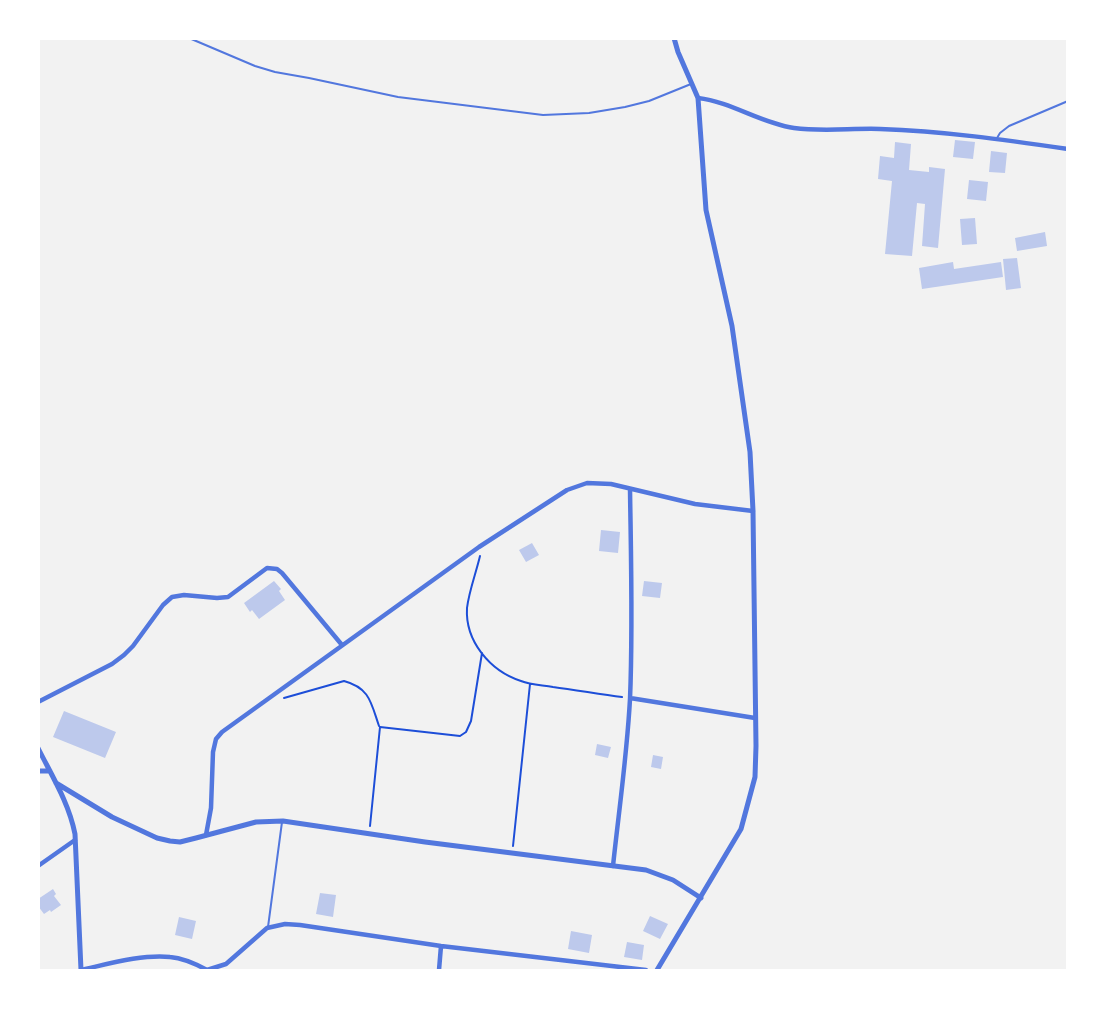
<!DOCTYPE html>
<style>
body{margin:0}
#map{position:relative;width:1106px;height:1009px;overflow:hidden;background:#f2f2f2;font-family:Inter,sans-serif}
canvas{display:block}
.frame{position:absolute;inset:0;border:40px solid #fff;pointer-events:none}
</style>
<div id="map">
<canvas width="1106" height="1009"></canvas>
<div class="frame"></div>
</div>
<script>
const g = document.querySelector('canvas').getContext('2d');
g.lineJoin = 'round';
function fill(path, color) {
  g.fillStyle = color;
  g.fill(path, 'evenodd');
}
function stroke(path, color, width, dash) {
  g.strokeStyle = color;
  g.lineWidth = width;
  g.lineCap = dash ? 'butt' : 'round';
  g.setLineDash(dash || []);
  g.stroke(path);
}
const building = new Path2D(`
 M955 140 975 142 973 159 953 157Z
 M895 142 911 144 909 170 929 172V167L945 169 938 248 922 246 925 204 917 203 912 256 885 254 892 181 878 179 880 156 894 158Z
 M991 151 1007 153 1005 173 989 172Z
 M969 180 988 182 986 201 967 199Z
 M975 218 977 244 962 245 960 219Z
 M1045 232 1047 246 1017 251 1015 238Z
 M1017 258 1021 288 1006 290 1003 259Z
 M953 262 954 269 1001 262 1003 277 922 289 919 268Z
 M601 530 620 532 618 553 599 551Z
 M532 543 539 555 526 562 519 550Z
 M274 581 281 589 279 591 285 600 259 619 252 610 250 612 244 603Z
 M644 581 662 583 660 598 642 596Z
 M64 711 116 732 105 758 53 737Z
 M597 744 611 747 608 758 595 755Z
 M653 755 663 757 661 769 651 767Z
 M53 889 56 894 54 896 61 905 51 912 50 910 44 914 38 906V899Z
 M320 893 336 895 333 917 316 914Z
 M650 916 668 924 660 939 643 931Z
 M179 917 196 921 192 939 175 935Z
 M571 931 592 935 589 953 568 949Z
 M627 942 644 945 642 960 624 957Z`);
const path = new Path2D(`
 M480 556C476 573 469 591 467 608 465 641 490 671 521 681 531 685 542 685 553 687 576 690 599 694 622 697
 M284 698 344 681C370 688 371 703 379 726
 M370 826 380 727 460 736 466 732 471 721 482 653
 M513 846 530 684`);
const service = new Path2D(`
 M189 38 255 66 275 72 309 78 398 97 543 115 589 113 625 107 649 101 691 84
 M997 138 1000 133 1009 126 1068 101
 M268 927 282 822`);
const minor = new Path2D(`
 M698 98C732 102 760 123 794 128 823 132 852 128 880 129 943 131 1006 140 1068 149
 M630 698 755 718
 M38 702 112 664 124 655 133 646 163 605 172 597 184 595 217 598 228 597 267 568 277 569 282 573 342 645
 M206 835 211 808 213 752 216 739 222 732 479 547 567 490 587 483 611 484 695 504 753 511
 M38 866 75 840
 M613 866C619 810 627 755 630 699 633 629 631 559 630 489
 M81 970C108 964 143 954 170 957 183 958 196 964 207 970
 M207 970 226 964 267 928 285 924 300 925 441 946 646 970
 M439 970 441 946`);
const tertiary = new Path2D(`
 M38 748C52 776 69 803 75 834L81 970
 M38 771H50
 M56 783 112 817 157 838 170 841 180 842 196 838 256 822 283 821 425 842 646 870 673 880 701 898
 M657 970 741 829 755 777 756 746 753 511 750 452 732 326 706 210 698 98 678 52 674 38`);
fill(building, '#bdc9ec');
stroke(path, '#1d4ed8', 2);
stroke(service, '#5277de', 2);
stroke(minor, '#5277de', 4.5);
stroke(tertiary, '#5277de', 5);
</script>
